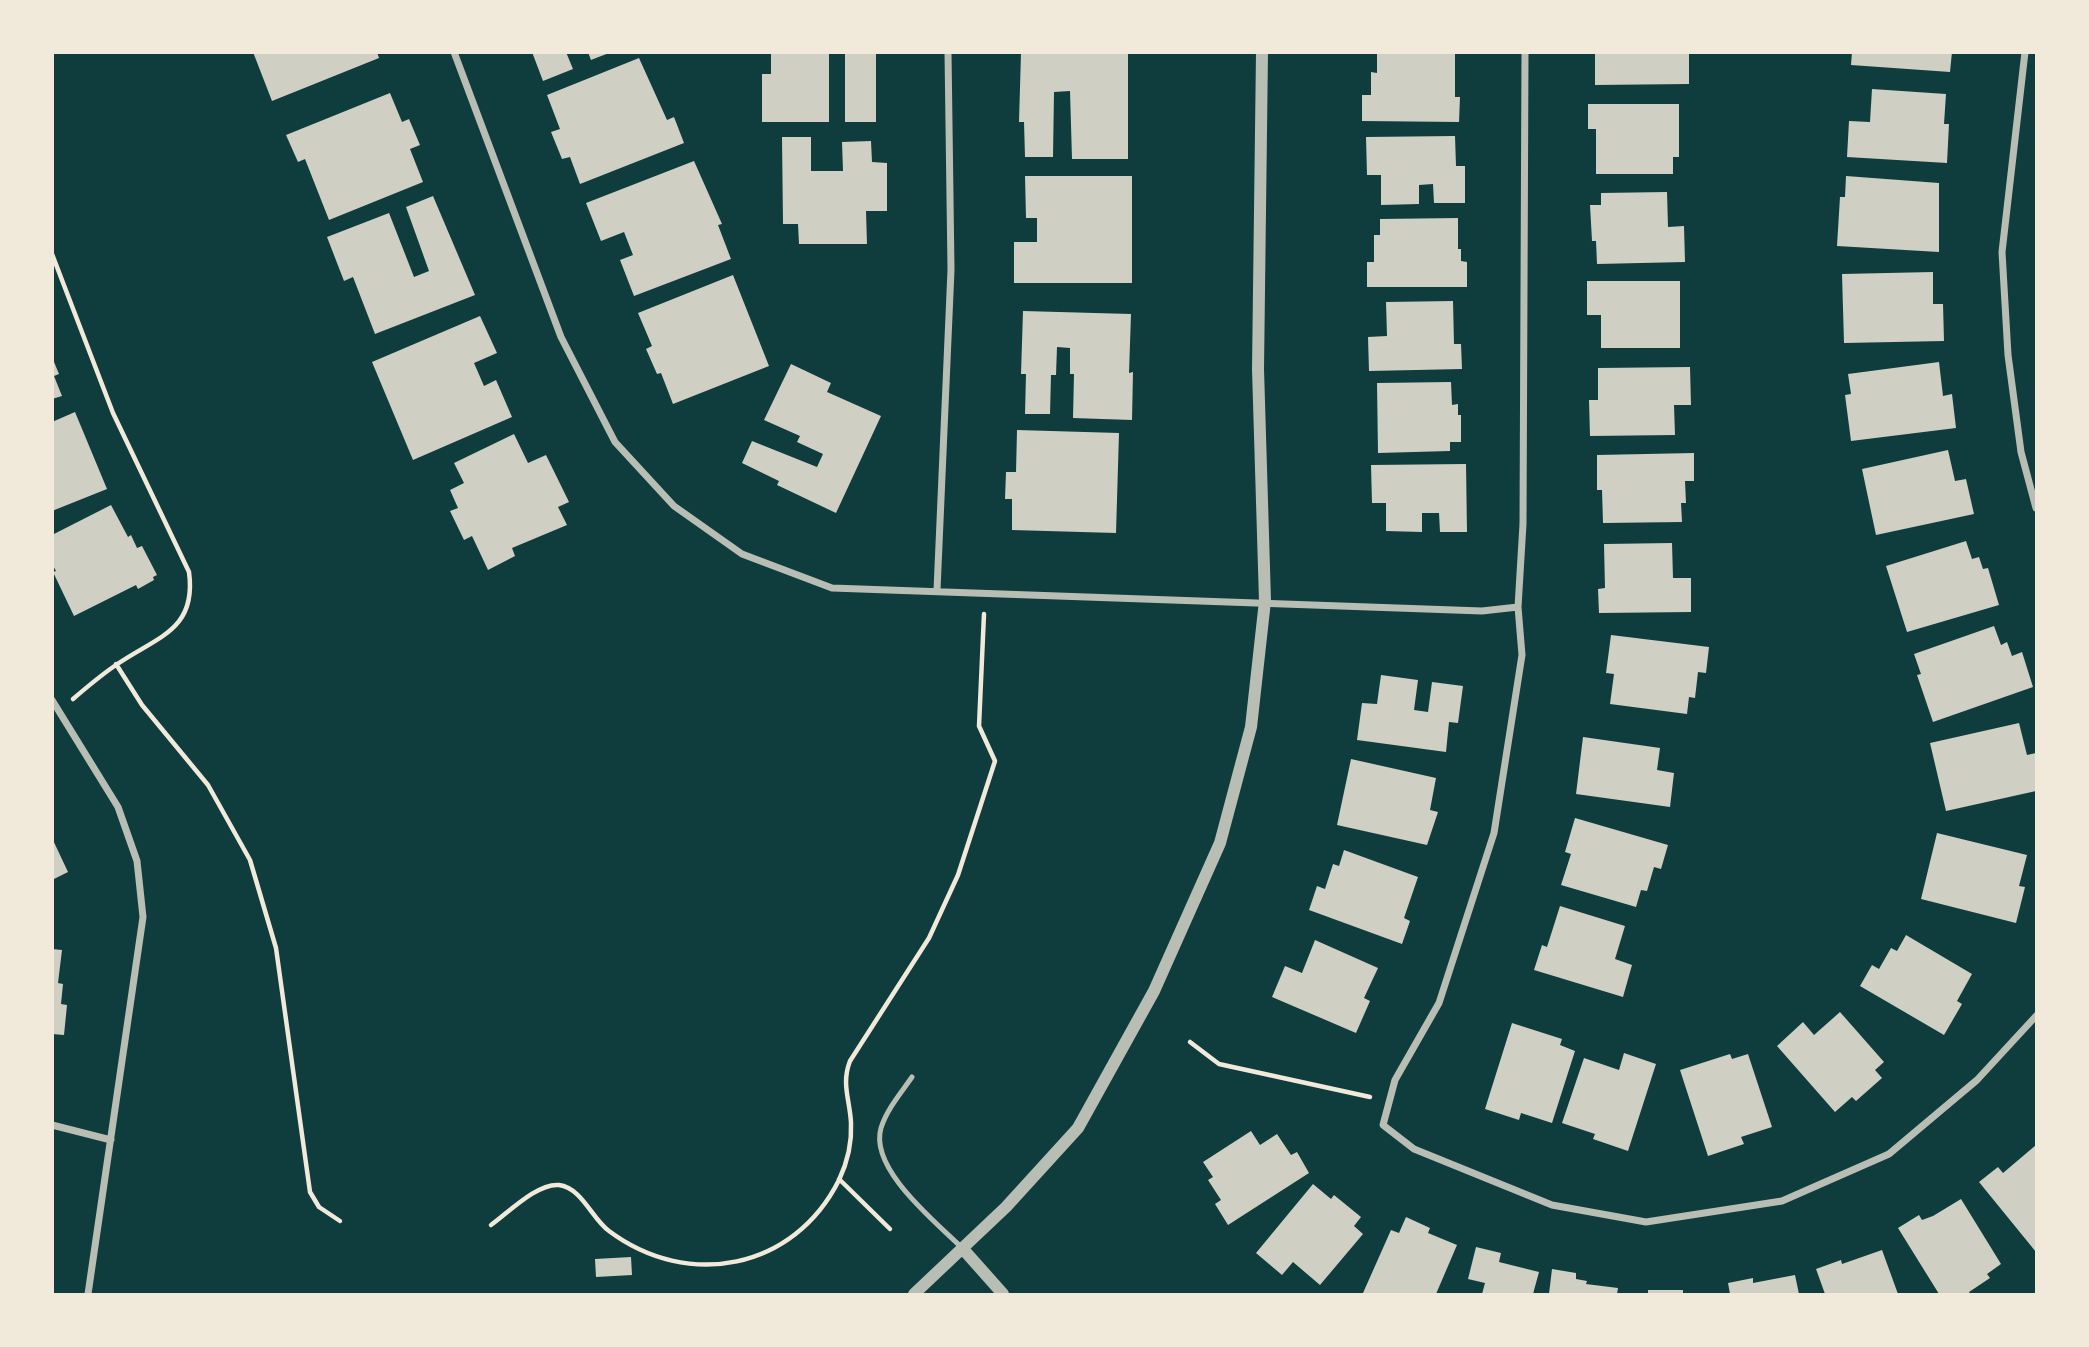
<!DOCTYPE html>
<style>
body{margin:0}
#map{position:relative;width:2089px;height:1347px;overflow:hidden;background:#0f3d3e;font-family:"Public Sans",sans-serif}
canvas{display:block}
.frame{position:absolute;inset:0;border:54px solid #f1e9da;pointer-events:none}
</style>
<div id="map">
<canvas width="2089" height="1347"></canvas>
<div class="frame"></div>
</div>
<script>
const g = document.querySelector('canvas').getContext('2d');
g.lineJoin = 'round';
function fill(path, color) {
  g.fillStyle = color;
  g.fill(path, 'evenodd');
}
function stroke(path, color, width, dash) {
  g.strokeStyle = color;
  g.lineWidth = width;
  g.lineCap = dash ? 'butt' : 'round';
  g.setLineDash(dash || []);
  g.stroke(path);
}
const building = new Path2D(`
 M253 52H377L379 58 272 101Z
 M532 52H566L573 69 543 81Z
 M588 52H609V53L591 60Z
 M771 52H829V122H762V74H771Z
 M845 52H876V122H845Z
 M1128 52V159H1072L1070 91 1054 92 1053 157H1025L1024 122H1019L1021 53Z
 M1595 52H1689V84L1595 85Z
 M1852 52H1952L1950 72 1851 65Z
 M1377 54H1455V97H1460L1459 122 1362 121V95H1371V72L1377 73Z
 M639 58 667 120 674 117 684 143 580 184 570 157 562 159 551 132 560 129 547 95Z
 M1872 89 1946 94 1944 124H1949L1947 163 1847 157 1849 121 1870 122Z
 M390 93 402 122 409 119 420 145 410 149 423 182 329 220 305 159 298 162 286 135Z
 M1588 104H1679V157H1673V174H1596V129H1588Z
 M1455 136 1456 166H1465V203H1434L1433 184 1419 185V204L1381 205V175H1367L1366 137Z
 M782 137H811V171H843L842 142 871 141 872 162 887 163V211H866L867 244H799L798 224H783Z
 M694 161 722 224 718 225 731 259 634 296 620 260 633 255 624 232 601 241 586 203Z
 M1025 176H1132V283H1014V242H1037V218H1026Z
 M1846 176 1939 183V252L1837 246 1840 197H1845Z
 M1667 192 1668 227 1684 226 1685 262 1597 264 1596 241H1592L1590 205H1601V193Z
 M433 196 475 295 375 334 353 277 344 281 327 237 389 213 414 277 429 271 406 207Z
 M1458 218V249H1461V261L1467 262V287H1367V262H1374V235H1380V219Z
 M1933 272V304H1943L1944 341 1844 343 1842 274Z
 M733 275 769 366 673 404 661 373 657 374 646 349 652 346 638 313Z
 M1587 281H1680V348H1601V315H1587Z
 M1453 301 1454 344H1461L1462 369 1369 371 1368 337 1387 336 1386 302Z
 M1023 311 1131 314 1129 373 1133 372 1132 420 1073 418 1074 374H1070V348L1057 347 1056 375H1051L1050 414H1025L1026 374H1021Z
 M480 316 497 353 474 363 484 386 496 380 512 417 413 460 372 362Z
 M52 357 59 374 54 376 62 396 52 399Z
 M1939 362 1943 396 1952 394 1956 428 1851 441 1845 395 1851 394 1848 374Z
 M791 364 831 383 827 392 881 416 836 513 777 485 779 481 742 463 752 441 817 467 823 454 797 442 800 436 764 420Z
 M1690 367 1691 405H1674L1675 435 1590 436 1589 400H1598V368Z
 M1451 382 1452 405 1458 404V415H1461V442H1450V451L1378 453 1377 383Z
 M75 412 107 489 52 511V422Z
 M1017 430 1119 433 1116 533 1012 530V499H1005L1006 472H1016Z
 M514 434 528 463 546 455 569 502 558 507 567 525 512 548 515 556 488 570 472 536 464 540 450 511 458 508 450 490 464 483 454 463Z
 M1948 450 1955 481 1966 479 1974 514 1876 535 1862 469Z
 M1694 453V481H1685L1686 503H1681L1682 522 1603 523 1602 490H1597V455Z
 M1466 464 1467 532H1440L1439 513H1422V532L1386 531V503H1372L1371 465Z
 M111 505 128 537 131 535 137 548 142 546 157 575 153 577 154 580 138 589 136 585 74 616 53 572 56 571 52 564V535Z
 M1966 541 1972 559 1979 557 1983 569 1988 568 1999 605 1907 632 1886 566Z
 M1672 543 1673 578H1691V612L1599 613 1598 589 1605 588 1604 544Z
 M1994 626 2001 645 2007 642 2012 656 2022 652 2033 687 1933 722 1917 675 1921 674 1914 654Z
 M1611 635 1709 647 1706 673 1698 672 1695 698 1689 697 1687 714 1610 704 1614 674 1606 673Z
 M1381 675 1418 680 1414 710 1428 712 1432 682 1463 686 1458 723 1449 722 1446 752 1357 740 1362 703 1377 704Z
 M2019 723 2027 755 2036 753V791L1946 811 1930 743Z
 M1583 737 1660 748 1657 770 1674 773 1670 807 1576 794Z
 M1351 759 1436 778 1430 810 1438 812 1427 845 1337 825Z
 M1575 818 1668 845 1661 869 1654 867 1647 891 1641 890 1636 907 1561 885 1571 854 1565 852Z
 M1937 833 2027 855 2019 886 2025 887 2016 923 1921 899Z
 M52 838 68 872 52 880Z
 M1344 850 1418 877 1404 918 1410 921 1402 944 1309 910 1317 886 1325 889 1333 864 1339 866Z
 M1560 906 1625 926 1615 959 1632 965 1623 997 1534 970 1542 945 1547 947Z
 M1906 935 1972 974 1957 1001 1962 1004 1944 1035 1860 986 1872 965 1879 969 1891 948 1897 951Z
 M1315 940 1378 968 1364 998 1370 1001 1356 1033 1272 997 1285 966 1302 973Z
 M52 949 62 950 58 983 63 984 61 1004 67 1005 64 1035 52 1034Z
 M1840 1012 1884 1062 1875 1070 1882 1078 1856 1101 1852 1097 1835 1112 1777 1046 1803 1022 1814 1035Z
 M1512 1023 1562 1039 1560 1045 1575 1051 1552 1123 1521 1113 1519 1120 1485 1109Z
 M1624 1053 1656 1064 1628 1151 1593 1139 1595 1134 1562 1123 1584 1058 1619 1070Z
 M1730 1054 1732 1059 1748 1054 1772 1127 1741 1137 1744 1144 1708 1156 1680 1070Z
 M1251 1131 1260 1145 1277 1134 1291 1155 1297 1152 1309 1173 1228 1225 1215 1204 1221 1200 1208 1180 1213 1177 1203 1162Z
 M2036 1145V1252L1979 1182 1998 1167 2003 1173Z
 M1313 1184 1331 1199 1334 1195 1361 1217 1354 1226 1363 1234 1320 1285 1293 1262 1282 1275 1256 1253Z
 M1961 1199 2001 1264 1987 1274 1990 1278 1969 1292 1970 1294H1939L1898 1228 1919 1215 1922 1220 1933 1216Z
 M1406 1217 1430 1228 1428 1233 1457 1245 1436 1294 1363 1293 1391 1230 1399 1233Z
 M1476 1247 1501 1253 1499 1262 1539 1272 1533 1294H1482L1485 1283 1468 1279Z
 M1882 1250 1898 1294H1825L1816 1269 1841 1260 1842 1264Z
 M631 1257 632 1275 596 1277 595 1259Z
 M1552 1269 1576 1273V1279L1587 1281 1586 1284 1618 1288 1617 1294H1549Z
 M1795 1275 1799 1294H1730L1728 1283 1753 1278V1283Z
 M1648 1290H1683V1294H1648Z`);
const path = new Path2D(`
 M52 254 113 413 189 572C197 631 156 637 116 665 101 675 87 687 73 699
 M116 664 142 705 208 785 250 860 276 948 310 1192 319 1207 340 1221
 M1190 1042 1219 1064 1370 1097
 M839 1179 890 1229
 M491 1225C508 1213 537 1183 559 1185 582 1188 592 1219 609 1231 688 1290 794 1270 839 1180 847 1163 852 1142 851 1123 850 1100 841 1084 850 1061L929 938 958 875 995 761 979 726 984 614`);
const service = new Path2D(`
 M912 1077C901 1093 887 1109 881 1128 869 1169 936 1222 962 1248`);
const minor = new Path2D(`
 M454 52 561 337 615 442 674 506 742 554 832 588 1482 611 1518 607
 M1525 52 1523 524 1518 607 1522 655 1494 833 1439 1003 1395 1080 1383 1125 1414 1149 1552 1205 1646 1222 1782 1201 1889 1154 1977 1080 2036 1016
 M2025 52 2002 252 2008 355 2021 452 2036 508
 M937 590 951 270 948 52
 M52 700 118 807 137 861 143 917 88 1294
 M52 1125 111 1140`);
const tertiary = new Path2D(`
 M963 1249 1003 1294
 M914 1294 1006 1207 1078 1128 1154 991 1220 843 1251 727 1265 601 1258 369 1262 52`);
fill(building, '#cfcfc3');
stroke(path, '#f1e9da', 4.5);
stroke(service, '#b8beb3', 5);
stroke(minor, '#b8beb3', 7);
stroke(tertiary, '#b8beb3', 12);
</script>
